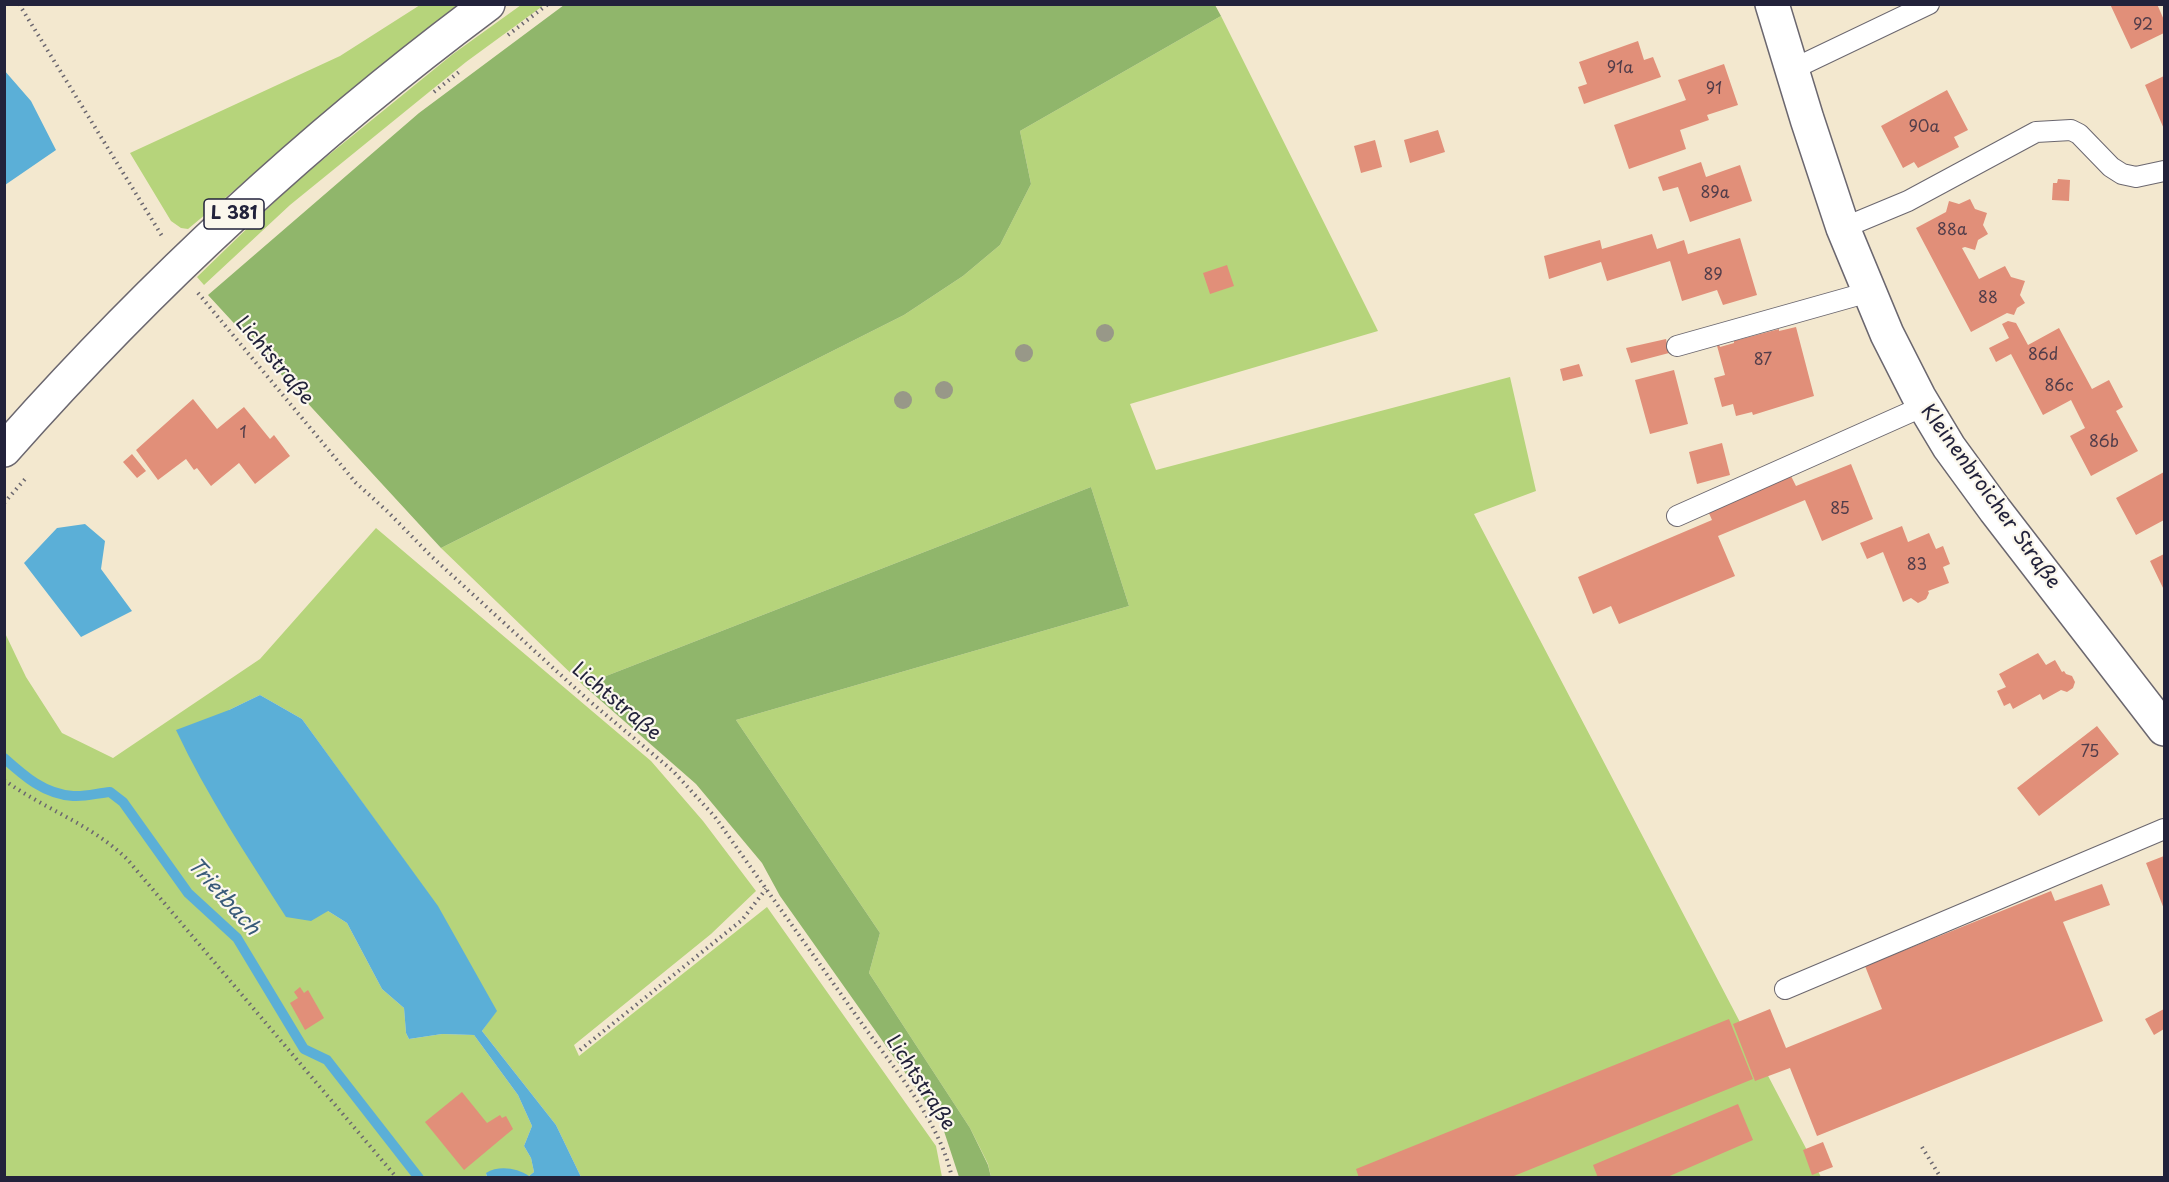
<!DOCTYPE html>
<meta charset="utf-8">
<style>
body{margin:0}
#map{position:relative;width:2169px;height:1182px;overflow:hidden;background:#f3e8cf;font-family:"Playpen Sans",sans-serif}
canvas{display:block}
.frame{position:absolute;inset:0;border:6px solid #22223b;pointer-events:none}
</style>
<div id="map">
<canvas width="2169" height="1182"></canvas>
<div class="frame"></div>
</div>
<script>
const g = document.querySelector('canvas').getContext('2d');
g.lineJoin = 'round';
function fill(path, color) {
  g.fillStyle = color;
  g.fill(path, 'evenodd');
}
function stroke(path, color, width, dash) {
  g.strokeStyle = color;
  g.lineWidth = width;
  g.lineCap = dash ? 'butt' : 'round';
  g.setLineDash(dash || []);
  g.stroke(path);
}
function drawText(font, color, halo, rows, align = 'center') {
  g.font = font + ' "Playpen Sans",sans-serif';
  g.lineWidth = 4.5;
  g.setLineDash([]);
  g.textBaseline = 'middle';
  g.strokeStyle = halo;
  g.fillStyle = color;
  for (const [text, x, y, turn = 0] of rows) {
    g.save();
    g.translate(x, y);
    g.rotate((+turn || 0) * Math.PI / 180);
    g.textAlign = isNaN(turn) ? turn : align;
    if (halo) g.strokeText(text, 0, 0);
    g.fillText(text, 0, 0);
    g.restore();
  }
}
const green = new Path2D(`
 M420 5H462L382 67 188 229 181 228 171 221 130 153 340 56Z
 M521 5H544L466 62 290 205 204 285 197 277 293 184 453 54Z
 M1221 16 1378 331 1130 404 1156 470 1510 377 1536 491 1474 514 1821 1177H991L988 1164 970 1128 869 973 880 933 736 720 1129 606 1091 487 583 685 441 548 904 315 963 276 1000 245 1031 184 1020 131Z
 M376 528 651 761 703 821 756 891 711 934 574 1045 579 1056 767 907 936 1146 942 1177H581L556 1125 482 1031 496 1011 437 906 302 719 260 695 229 710 328 911 347 923 382 989 404 1008 406 1033 409 1039 442 1034 474 1035 518 1095 532 1126 524 1146 531 1158 534 1172 529 1176 486 1173 487 1178 5 1177 4 631 26 677 62 733 113 758 260 659Z`);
const forest = new Path2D(`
 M1215 5 1221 16 1020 131 1031 184 1000 245 963 276 904 315 441 548 208 295 419 113 564 5Z
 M1091 487 1129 606 736 720 880 933 869 973 970 1128 988 1165 991 1177H959L942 1125 780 896 762 863 696 784 583 685Z`);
const water = new Path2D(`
 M4 70 31 101 56 150 5 185Z
 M85 524 105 541 101 569 132 611 81 637 24 563 57 528Z
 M260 695 302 719 438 906 497 1011 482 1031 556 1125 581 1177H487L486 1173C499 1165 517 1168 529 1176L534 1172 531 1158 524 1146 532 1126 518 1095 474 1035 442 1034 409 1039 406 1033 404 1008 382 989 347 923 328 911 311 921 286 917C247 856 207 796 176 730L229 710Z`);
const stream = new Path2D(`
 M4 758C24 776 44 794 73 796 85 797 98 793 110 792L123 802 188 893 237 938 304 1049 327 1060 419 1178`);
const building = new Path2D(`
 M2110 4H2157L2164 20V33L2131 49Z
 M1638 41 1644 60 1653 57 1661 77 1584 104 1578 87 1587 84 1579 62Z
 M1724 64 1738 105 1707 115 1709 120 1680 130 1686 149 1629 169 1614 125 1686 100 1678 80Z
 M2164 76V129L2145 85Z
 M1947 90 1968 130 1954 137 1959 147 1918 168 1914 162 1903 168 1881 126Z
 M1438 130 1445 152 1410 163 1404 140Z
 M1375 140 1382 167 1361 173 1354 146Z
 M1701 162 1706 177 1740 165 1752 201 1690 222 1678 187 1663 191 1658 177Z
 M2058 179 2070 180 2069 201 2052 200 2053 183H2057Z
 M1970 199 1975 209 1987 213 1983 225 1988 234 1978 240 1975 250 1965 247 1962 248 1979 279 2005 266 2011 277 2025 281 2020 295 2025 303 2017 308 2014 315 2007 313 1971 332 1916 228 1946 212 1949 201 1959 204Z
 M1652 234 1657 249 1684 240 1688 254 1740 238 1757 295 1723 305 1717 290 1682 301 1670 261 1607 281 1601 262 1549 279 1544 256 1600 240 1602 249Z
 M1227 265 1234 286 1210 294 1203 273Z
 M2008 321 2016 323 2028 345 2059 328 2092 389 2109 380 2123 407 2116 411 2138 451 2091 476 2070 436 2085 428 2071 400 2043 415 2011 354 1996 362 1989 348 2009 338 2002 324Z
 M1796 327 1814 396 1753 415 1752 412 1736 416 1733 404 1722 407 1714 378 1725 375 1716 342H1718L1720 347 1734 343V341L1779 329V331Z
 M1666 339 1669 353 1631 363 1626 348Z
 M1579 364 1583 376 1563 381 1560 369Z
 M1674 370 1688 424 1650 434 1635 380Z
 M193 399 217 429 244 407 270 439 274 435 290 456 255 484 239 463 211 486 197 468 194 470 186 459 158 480 136 450Z
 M1722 443 1730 475 1697 484 1689 452Z
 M132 454 146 471 137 478 123 462Z
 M1851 464 1873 519 1822 541 1805 500 1718 536 1735 576 1619 624 1611 606 1593 614 1578 577 1712 520 1708 511 1791 476 1796 486Z
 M2164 472V520L2136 535 2116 498Z
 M1902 526 1908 542 1929 533 1936 549 1943 546 1950 564 1943 567 1949 583 1928 591 1929 593 1926 599 1918 603 1911 598 1903 602 1883 552 1867 559 1860 543Z
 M2164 554V590L2150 561Z
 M2038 653 2046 665 2055 660 2062 672 2064 671 2066 674 2072 676 2075 682 2073 688 2067 692 2061 690 2043 700 2040 694 2013 709 2010 703 2004 706 1997 691 2006 687 1999 674Z
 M2097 726 2119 754 2039 816 2017 788Z
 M2164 856V909L2146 863Z
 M2102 884 2110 905 2063 922 2103 1021 1817 1136 1790 1068 1755 1081 1733 1024 1770 1009 1786 1048 1882 1009 1865 966 2051 891 2055 901Z
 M300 987 304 993 308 990 324 1018 305 1030 290 1003 298 998 294 992Z
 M2164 1009V1029L2154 1035 2145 1019Z
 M1729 1019 1753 1079 1509 1178H1359L1356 1169Z
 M462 1092 487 1123 500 1115 502 1118 506 1116 513 1129 464 1170 425 1122Z
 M1738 1104 1753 1140 1665 1178H1598L1593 1165Z
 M1823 1142 1833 1167 1812 1175 1803 1150Z`);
const path = new Path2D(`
 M19 4 162 236
 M508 35 548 4
 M434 92 459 72
 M198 293 356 483 387 511 431 556 587 699 673 771 715 817C763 885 812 953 860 1021 893 1067 941 1123 952 1178
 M4 503 26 478
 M4 780C44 809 91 824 127 859L397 1178
 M580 1050 742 920 766 889
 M1922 1147 1941 1178`);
const lane = new Path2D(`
 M1791 70 1929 4
 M1843 228 1908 201 2036 132 2071 130 2079 134 2111 167 2122 174 2136 177 2164 171
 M1677 346 1869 292
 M1677 516 1924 406
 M1785 989 2164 829`);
const secondary = new Path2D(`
 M1772 4 1807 119 1843 228 1887 334 1919 397 1949 447 1995 510 2164 729`);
const primary = new Path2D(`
 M4 450C150 285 312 135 488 4`);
const trees = [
 [1105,333],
 [1024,353],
 [944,390],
 [903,400]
];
const numberNames = [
 ["92",2143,26],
 ["91a",1620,69],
 ["91",1714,90],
 ["90a",1924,128],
 ["89a",1715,194],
 ["88a",1952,231],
 ["89",1713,276],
 ["88",1988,299],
 ["86d",2043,356],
 ["87",1763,361],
 ["86c",2059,387],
 ["1",243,434],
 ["86b",2104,443],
 ["85",1840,510],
 ["83",1917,566],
 ["75",2090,753]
];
const shields = [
 [234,214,60]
];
const shieldNames = [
 ["L 381",234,214]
];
const streetNames = [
 ["Lichtstraße",274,361,50],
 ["Kleinenbroicher Straße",1990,497,54],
 ["Lichtstraße",616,702,40],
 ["Lichtstraße",920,1083,57]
];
const waterNames = [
 ["Trietbach",223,897,48]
];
fill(green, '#b6d47b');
fill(forest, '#90b66b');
fill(water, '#5bafd7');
stroke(stream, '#5bafd7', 10);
fill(building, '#e18f79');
stroke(lane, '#6b676f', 22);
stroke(secondary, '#6b676f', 36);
stroke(primary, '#6b676f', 36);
stroke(path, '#6b676f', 4, [1.5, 4.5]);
stroke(lane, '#fff', 20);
stroke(secondary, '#fff', 33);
stroke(primary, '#fff', 33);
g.fillStyle = '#989888';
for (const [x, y] of trees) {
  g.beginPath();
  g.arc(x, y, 9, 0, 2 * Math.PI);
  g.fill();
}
drawText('16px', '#523d4a', null, numberNames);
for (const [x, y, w] of shields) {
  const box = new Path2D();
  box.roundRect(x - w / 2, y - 15, w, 30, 4.5);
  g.fillStyle = '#fbf7ec';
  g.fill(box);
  stroke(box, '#22223b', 1.5);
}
drawText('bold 18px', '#22223b', null, shieldNames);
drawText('20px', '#22223b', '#fbf7ec', streetNames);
drawText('italic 21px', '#395a79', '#fbf7ec', waterNames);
</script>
